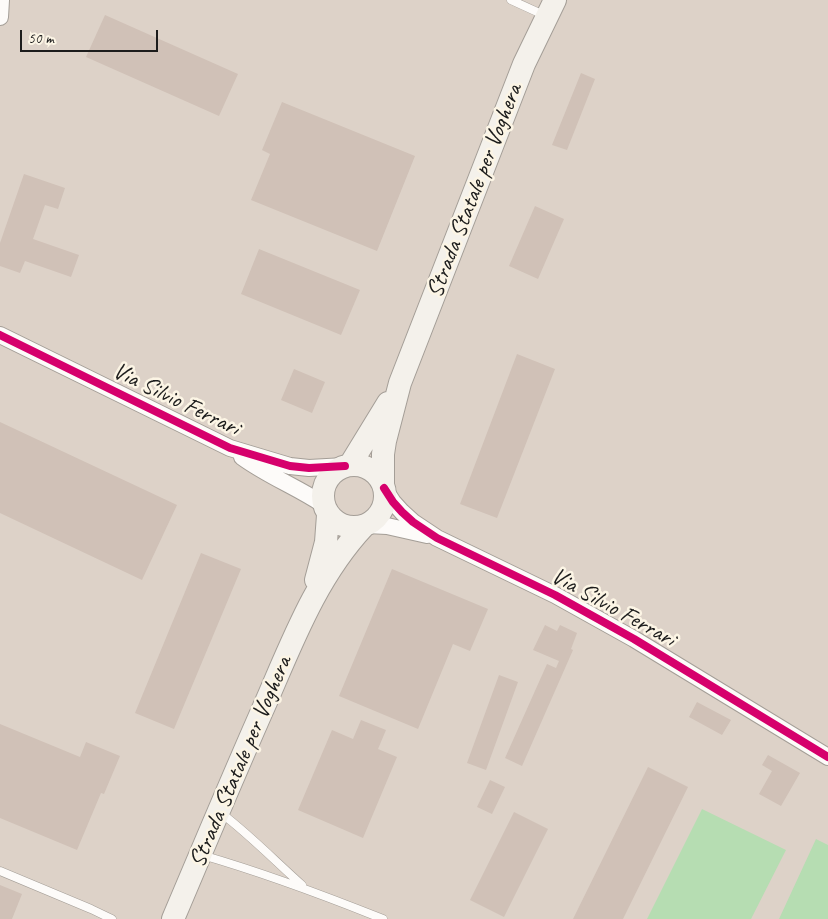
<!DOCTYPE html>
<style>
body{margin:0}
#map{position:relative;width:828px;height:919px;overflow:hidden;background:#f0e7da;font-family:Caveat,sans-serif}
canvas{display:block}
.scale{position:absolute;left:20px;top:30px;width:138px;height:22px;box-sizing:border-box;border:2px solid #1c1c1c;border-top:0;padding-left:6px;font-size:15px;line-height:18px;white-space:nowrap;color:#1c1c1c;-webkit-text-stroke:4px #fcf5e5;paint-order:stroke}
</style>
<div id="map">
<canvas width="828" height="919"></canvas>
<div class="scale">50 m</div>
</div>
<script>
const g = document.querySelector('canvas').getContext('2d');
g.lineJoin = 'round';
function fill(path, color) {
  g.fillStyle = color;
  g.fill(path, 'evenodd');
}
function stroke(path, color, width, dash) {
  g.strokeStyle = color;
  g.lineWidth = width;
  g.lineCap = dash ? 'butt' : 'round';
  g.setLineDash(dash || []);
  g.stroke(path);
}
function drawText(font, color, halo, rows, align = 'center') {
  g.font = font + ' Caveat,sans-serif';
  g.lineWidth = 5;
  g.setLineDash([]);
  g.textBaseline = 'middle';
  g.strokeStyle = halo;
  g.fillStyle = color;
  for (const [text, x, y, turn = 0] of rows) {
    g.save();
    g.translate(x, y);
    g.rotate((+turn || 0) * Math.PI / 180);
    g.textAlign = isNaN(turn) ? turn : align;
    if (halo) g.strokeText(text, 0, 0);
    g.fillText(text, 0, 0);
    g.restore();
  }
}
const industrial = new Path2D(`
 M0 0H828V919H0Z`);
const green = new Path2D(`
 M702 809 786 850 751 919H647Z
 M816 839 828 845V919H779Z`);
const building = new Path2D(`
 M105 15 238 74 219 116 86 57Z
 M581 73 595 79 567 150 552 145Z
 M282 102 415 156 377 251 251 200 270 154 262 150Z
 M24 174 65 188 58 209 45 205 33 239 79 255 71 277 25 261 20 273 0 266V243Z
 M535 206 564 219 538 279 509 266Z
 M259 249 360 290 341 335 241 294Z
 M517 354 555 369 497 518 460 504Z
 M294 369 325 382 312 413 281 400Z
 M0 422 177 505 142 580 0 513Z
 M201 553 241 569 174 729 135 713Z
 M392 569 488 609 470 651 453 644 418 729 339 696Z
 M545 625 557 631 560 625 577 633 571 649 573 650 522 766 505 758 547 664 556 668 559 661 533 650Z
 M499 675 518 682 486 770 467 763Z
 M697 702 731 720 722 735 689 717Z
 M361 720 386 730 378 749 397 757 363 838 298 810 332 730 353 739Z
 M0 724 80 757 86 742 120 756 104 794 101 793 77 850 0 818Z
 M768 755 800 773 781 806 759 794 772 771 762 765Z
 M648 767 688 787 623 919H573Z
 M490 780 505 787 492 814 477 807Z
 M514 812 548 829 504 917 470 900Z
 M0 885 22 894 12 919H0Z`);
const service = new Path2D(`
 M511 0 546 16
 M221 813C250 835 275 861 302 885
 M202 855C264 873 323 895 383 919
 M0 871 91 909 112 919`);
const minor = new Path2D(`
 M0 17 1 0
 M0 335 230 448 290 466 309 468 345 466
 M242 457C268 476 297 487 324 505
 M384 488 393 502 402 512 413 522 437 538 555 595 634 639 828 757
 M367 525 387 526 427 535`);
const secondary = new Path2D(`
 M323 496a31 31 0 1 1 62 0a31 31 0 1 1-62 0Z
 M350 465 388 403
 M383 483V454L385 441 400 383 524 64 555 0
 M316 580 326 542 328 515
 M173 919C204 846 234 774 266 702 293 640 317 576 364 526`);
const cycleway = new Path2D(`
 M0 335 230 448 290 466 309 468 345 466
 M384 488 393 502 402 512 413 522 437 538 555 595 634 639 828 757`);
const streetNames = [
 ["Strada Statale per Voghera",475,191,-69],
 ["Via Silvio Ferrari",176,400,26],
 ["Via Silvio Ferrari",613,608,29],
 ["Strada Statale per Voghera",241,762,-67]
];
fill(industrial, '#ddd2c8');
fill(green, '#b6ddb2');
fill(building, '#d0c1b7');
stroke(service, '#a49e97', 9);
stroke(minor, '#a49e97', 18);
stroke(secondary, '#a49e97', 24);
stroke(service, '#fdfbf9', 8);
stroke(minor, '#fdfbf9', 16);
stroke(secondary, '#f4f1eb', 22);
stroke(cycleway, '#d6006c', 8);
drawText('24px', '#1c1c1c', '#fcf5e5', streetNames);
</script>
